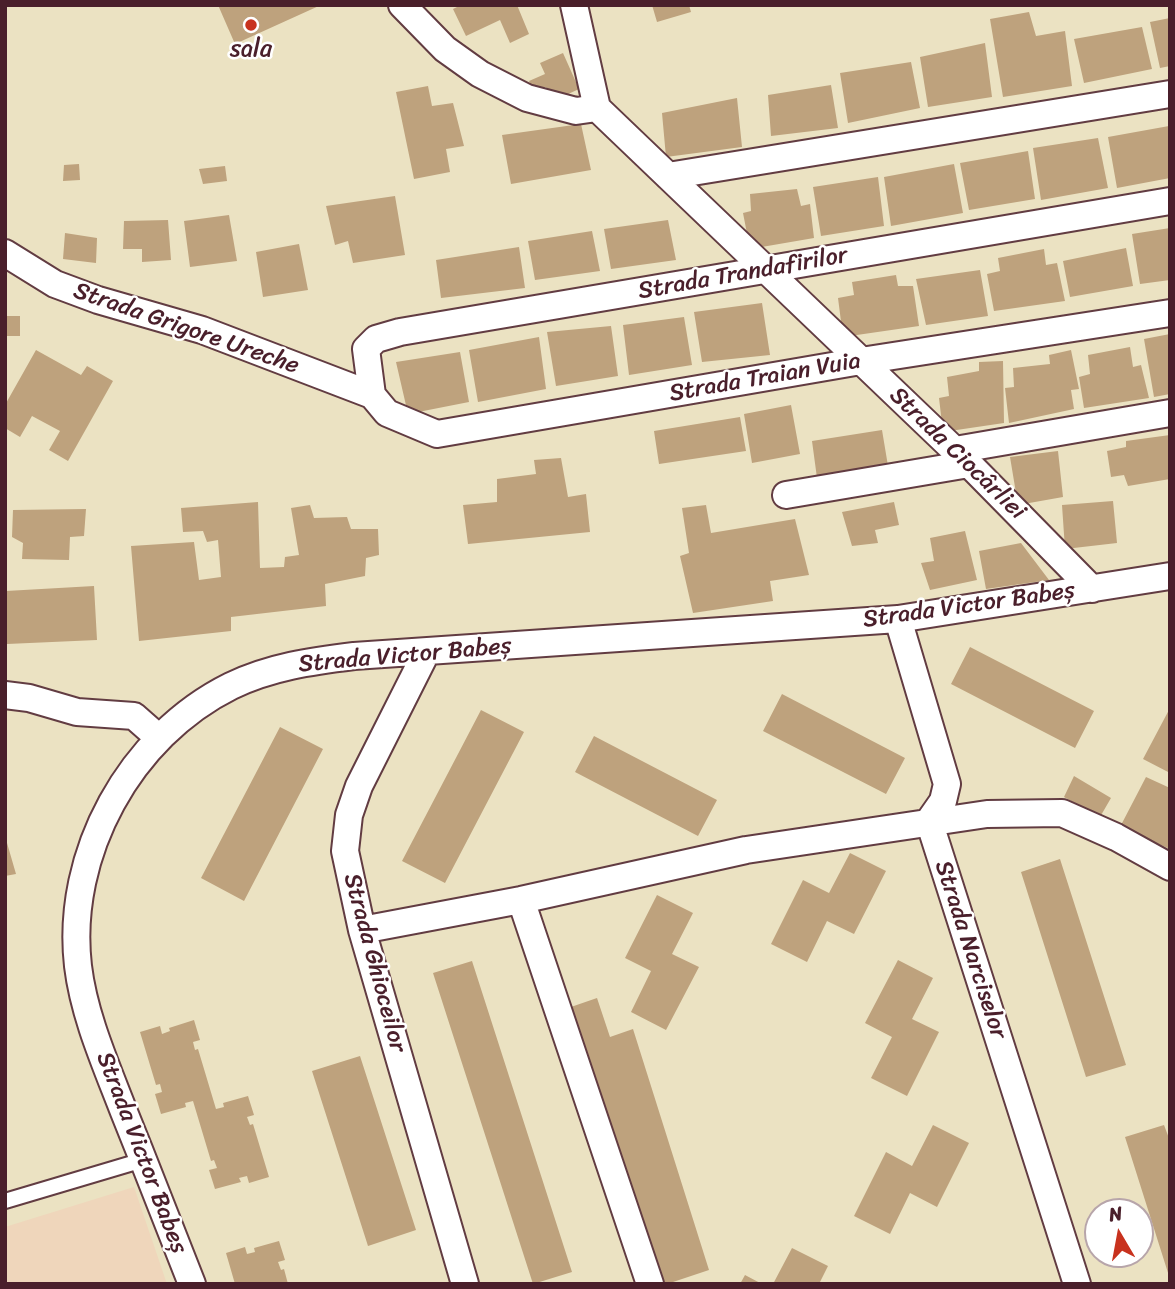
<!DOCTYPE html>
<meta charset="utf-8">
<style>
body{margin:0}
#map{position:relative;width:1175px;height:1289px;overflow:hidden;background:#ebe2c2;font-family:Sriracha,sans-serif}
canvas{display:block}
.frame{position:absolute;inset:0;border:7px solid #4a1f2b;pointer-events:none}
.north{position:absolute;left:1084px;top:1198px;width:70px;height:70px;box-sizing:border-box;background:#fff;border:2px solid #b7a5aa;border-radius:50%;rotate:350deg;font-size:19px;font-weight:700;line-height:28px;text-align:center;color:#4a1f2b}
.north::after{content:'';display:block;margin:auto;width:24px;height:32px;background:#c8321e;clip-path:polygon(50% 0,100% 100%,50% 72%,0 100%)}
</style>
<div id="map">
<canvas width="1175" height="1289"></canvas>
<div class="frame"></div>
<div class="north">N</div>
</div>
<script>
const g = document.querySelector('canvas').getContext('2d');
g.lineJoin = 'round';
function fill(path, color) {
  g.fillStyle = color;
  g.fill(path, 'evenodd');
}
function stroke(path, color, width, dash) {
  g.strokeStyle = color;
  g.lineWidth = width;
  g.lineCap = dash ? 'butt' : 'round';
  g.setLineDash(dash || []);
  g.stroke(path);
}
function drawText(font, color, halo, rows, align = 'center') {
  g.font = font + ' Sriracha,sans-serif';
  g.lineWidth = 5;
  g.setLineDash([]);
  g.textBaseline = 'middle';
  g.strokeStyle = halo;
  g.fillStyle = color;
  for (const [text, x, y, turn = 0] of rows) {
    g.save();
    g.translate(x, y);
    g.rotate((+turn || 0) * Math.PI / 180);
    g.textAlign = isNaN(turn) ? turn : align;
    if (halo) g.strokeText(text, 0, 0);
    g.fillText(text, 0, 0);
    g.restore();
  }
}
const built = new Path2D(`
 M134 1187 167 1284H5V1227Z`);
const building = new Path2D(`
 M218 5H321L235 44Z
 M461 5H517L529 34 510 43 500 20 466 36 453 9Z
 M652 5H689L691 12 657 22Z
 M1029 12 1036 36 1065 31 1072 86 1003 97 990 19Z
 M1170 18V66L1160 68 1150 22Z
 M1142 27 1152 69 1084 83 1074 39Z
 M985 43 992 97 928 107 920 57Z
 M563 53 579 89 553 101 546 87 534 92 529 81 545 74 540 63Z
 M911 62 920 108 848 123 840 73Z
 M831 85 838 128 771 136 768 95Z
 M428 86 432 106 453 103 464 146 446 149 450 172 414 179 396 92Z
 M737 98 742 147 666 157 662 113Z
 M581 124 591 170 511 184 502 135Z
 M1169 126 1170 178 1117 188 1108 137Z
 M1098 138 1108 188 1041 200 1033 148Z
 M1028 151 1035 199 969 210 960 163Z
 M79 164 80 180 63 181 64 165Z
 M954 164 963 213 891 226 884 177Z
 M225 166 227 181 203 184 199 169Z
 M878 177 884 226 821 236 813 187Z
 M797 189 801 206 810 204 814 238 750 249 743 213 751 211 750 194Z
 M395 196 405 255 353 263 348 241 335 245 326 206Z
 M229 215 237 261 190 267 184 221Z
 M168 220 171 260 142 262V249H123L124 221Z
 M668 220 676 260 611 269 604 229Z
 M1170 228V280L1140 284 1132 234Z
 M592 231 600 271 535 280 528 241Z
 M65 233 97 238 96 263 63 259Z
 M299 244 308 290 263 297 256 252Z
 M519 247 525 288 441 298 436 260Z
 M1126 248 1133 286 1070 297 1063 261Z
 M1044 249 1046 265 1057 263 1065 301 994 311 987 274 1000 271 998 258Z
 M980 270 988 316 926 325 916 279Z
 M896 275 898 286H913L919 326 843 337 838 298 854 295 852 282Z
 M762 303 770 355 702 362 694 312Z
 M5 316H20V336H5Z
 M684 317 692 365 629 375 623 325Z
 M611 326 618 376 556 386 547 332Z
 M1170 334V394L1154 397 1144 339Z
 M539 337 546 389 478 402 469 350Z
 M1130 347 1133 367 1141 365 1149 398 1084 408 1079 377 1090 374 1088 355Z
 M36 350 81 375 87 366 113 381 68 461 49 450 60 431 32 416 20 437 5 428V405Z
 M1071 350 1079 389 1071 390 1074 409 1009 423 1005 388 1014 387 1013 368 1050 364 1049 355Z
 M460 352 469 402 408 414 396 362Z
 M1003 361 1004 423 943 432 939 398 949 396 947 377 979 371V362Z
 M791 405 800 454 752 463 744 414Z
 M740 417 746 451 659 464 654 431Z
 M882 430 888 466 817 478 812 441Z
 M1170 435V479L1128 486 1124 475 1111 477 1107 451 1126 447V441Z
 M1058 451 1063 497 1018 505 1010 457Z
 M561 458 568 497 586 494 590 532 468 544 463 505 497 502V479L536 474 534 460Z
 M1113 501 1117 543 1065 549 1062 505Z
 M258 502 260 568 284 567 285 557 299 555 291 508 310 505 314 518 347 517 351 529H378L379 555 366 558 365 576 325 584 326 606 231 617V631L139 641 131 546 194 542 199 580 221 577 218 540 207 542 203 531 183 532 181 508Z
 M894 502 899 525 875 530 878 543 852 546 842 512Z
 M706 505 711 533 795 519 809 575 770 581 773 601 693 613 680 556 689 553 682 508Z
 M86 509 84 536 70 537 69 560 22 559 23 543 12 537 13 510Z
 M965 531 977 580 930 590 921 563 934 561 930 538Z
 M1021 543 1049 580 986 589 979 551Z
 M94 586 97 640 7 644 6 591Z
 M970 647 1094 711 1075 748 951 684Z
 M782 694 905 758 886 794 763 731Z
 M1170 708V773L1143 759Z
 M481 710 524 732 445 883 402 861Z
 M280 727 323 749 244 901 201 878Z
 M594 736 717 800 698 836 575 772Z
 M1074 776 1111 798 1100 817 1064 797Z
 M1146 777 1170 788V849L1120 827Z
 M5 836 16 874 5 876Z
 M850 853 886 871 854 934 827 921 807 962 771 944 803 880 829 893Z
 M1060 859 1126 1065 1086 1077 1021 872Z
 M657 895 693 913 672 954 699 967 666 1030 631 1012 651 971 625 958Z
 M898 960 933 978 912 1019 939 1032 907 1096 871 1078 892 1037 865 1023Z
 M472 961 572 1272 533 1284 433 973Z
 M597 998 610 1037 633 1029 709 1270 667 1284H657L568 1008Z
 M194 1020 200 1040 193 1042 195 1050 198 1049 216 1109 224 1107 223 1103 248 1096 254 1115 247 1117 250 1125 253 1124 269 1177 249 1183 247 1176 239 1178 241 1182 215 1189 209 1170 217 1168 214 1160 211 1161 193 1101 185 1103 186 1107 161 1114 155 1094 162 1092 160 1084 156 1085 140 1032 160 1026 162 1034 170 1031 169 1028Z
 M360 1056 416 1230 368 1246 312 1071Z
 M933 1125 969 1143 937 1207 910 1193 890 1234 854 1216 886 1152 912 1166Z
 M1164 1125 1170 1141 1169 1276 1125 1137Z
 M279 1241 285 1260 278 1262 281 1270 284 1269 288 1284H235L226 1253 245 1247 247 1254 255 1252 254 1248Z
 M792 1248 828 1266 819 1284H773Z
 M745 1275 762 1284H740Z`);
const lane = new Path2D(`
 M5 1201 143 1160`);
const street = new Path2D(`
 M402 5 445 49 480 74 527 98 576 111 597 108 969 464 1092 589
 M574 5 597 108
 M668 176 1170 94
 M5 253 55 284 98 300 202 330 372 395 387 413 437 434 861 361 1170 313
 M372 395 366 349 376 339 400 332 1170 201
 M955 450 1170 413
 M786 495 969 464
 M898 619 947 784 943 801 929 821 1077 1284
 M427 651 359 786 349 815 345 851 362 930 465 1284
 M5 695 29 698 77 712 134 716 159 738
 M521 900 650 1284
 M362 930 521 900 746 850 987 814 1062 813 1116 837 1170 867
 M192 1284C169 1226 147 1169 124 1112 106 1065 84 1016 78 966 65 854 130 736 231 686 270 667 312 661 354 656L898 619 1170 576`);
const markers = [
 [251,25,7,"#c8321e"]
];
const poiNames = [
 ["sala",251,50]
];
const streetNames = [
 ["Strada Trandafirilor",743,274,-10],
 ["Strada Grigore Ureche",186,329,19],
 ["Strada Traian Vuia",765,378,-10],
 ["Strada Ciocârliei",957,454,44],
 ["Strada Victor Babeș",969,606,-8],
 ["Strada Victor Babeș",405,656,-5],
 ["Strada Narciselor",970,950,72],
 ["Strada Ghioceilor",374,963,75],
 ["Strada Victor Babeș",141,1153,69]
];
fill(built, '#efd6bb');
fill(building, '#bea27d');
stroke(lane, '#623c42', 18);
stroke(street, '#623c42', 30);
stroke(lane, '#fff', 14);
stroke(street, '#fff', 26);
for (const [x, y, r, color] of markers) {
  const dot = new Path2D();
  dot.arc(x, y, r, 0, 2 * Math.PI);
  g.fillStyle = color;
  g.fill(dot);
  stroke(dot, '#fff', 2.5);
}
drawText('24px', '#4a1f2b', '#fff', poiNames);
drawText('24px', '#4a1f2b', '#fff', streetNames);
</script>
